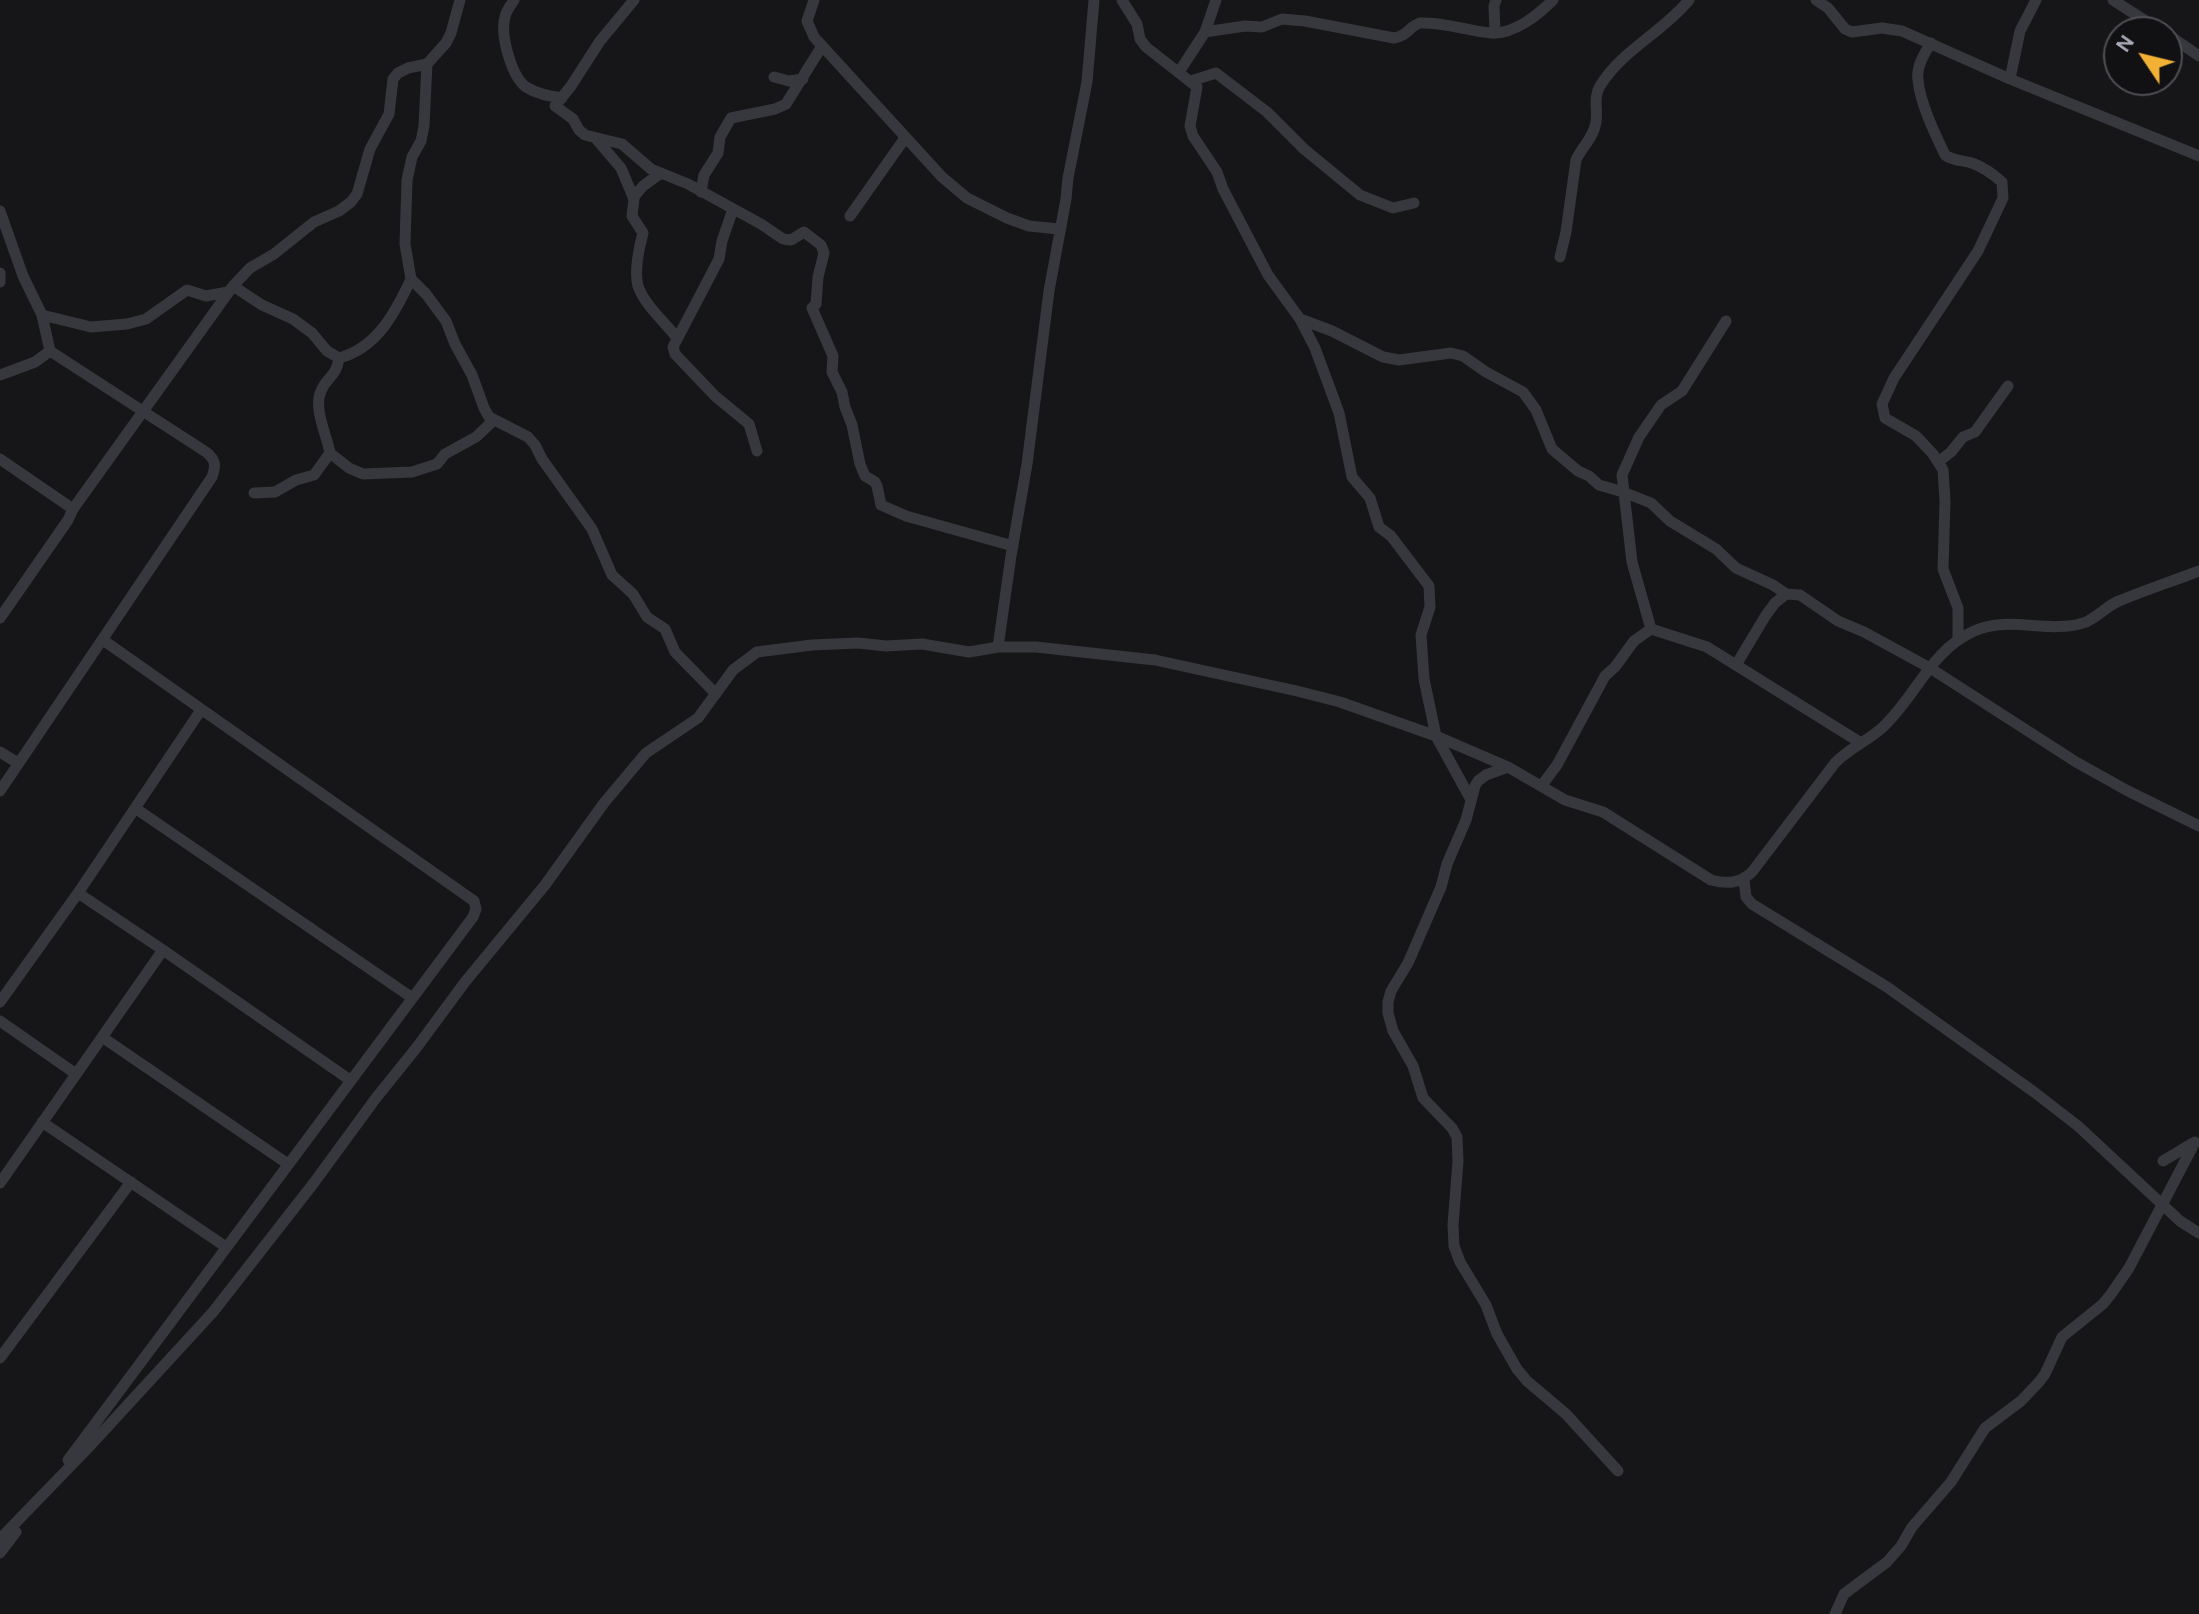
<!DOCTYPE html>
<style>
body{margin:0}
#map{position:relative;width:2199px;height:1614px;overflow:hidden;background:#161618;font-family:Karla,sans-serif}
canvas{display:block}
.north{position:absolute;left:2103px;top:16px;width:80px;height:80px;box-sizing:border-box;background:#111113;border:2px solid #4d4f55;border-radius:50%;rotate:305deg;font-size:22px;font-weight:700;line-height:32px;text-align:center;color:#a8adb8}
.north::after{content:'';display:block;margin:auto;width:28px;height:36px;background:#f2b134;clip-path:polygon(50% 0,100% 100%,50% 72%,0 100%)}
</style>
<div id="map">
<canvas width="2199" height="1614"></canvas>
<div class="north">N</div>
</div>
<script>
const g = document.querySelector('canvas').getContext('2d');
g.lineJoin = 'round';
function stroke(path, color, width, dash) {
  g.strokeStyle = color;
  g.lineWidth = width;
  g.lineCap = dash ? 'butt' : 'round';
  g.setLineDash(dash || []);
  g.stroke(path);
}
const street = new Path2D(`
 M460 0 451 33 446 43 427 64 424 126 421 141 412 157 407 180 405 244 411 279 426 294 446 321 455 344 472 375 484 408 489 417 528 437 535 445 542 459 592 529 612 575 633 594 647 617 665 629 675 652 716 694
 M514 0C511 5 506 11 505 17 500 34 511 76 526 87 537 94 549 96 562 98
 M634 0 600 41 571 86 555 106 573 119 579 130 585 135 622 144 651 169 688 184 761 224 783 239 791 240 804 232 821 245 824 253 818 277 816 304 812 308 833 356 832 372 842 392 845 407 852 425 860 464 865 476 875 482 877 486 881 505 906 516 1013 546
 M814 0 807 21 814 37 942 177 967 198 1007 218 1029 226 1059 229
 M1122 0 1137 24 1140 39 1146 47 1197 87 1190 126 1193 136 1217 172 1223 189 1268 275 1300 319 1315 348 1339 413 1352 477 1370 498 1379 527 1391 536 1429 586 1430 607 1421 635 1424 679 1436 736 1470 798
 M1816 0 1828 8 1845 29 1852 32 1882 28 1902 31 2010 79 2199 156
 M2113 0 2163 32
 M1205 32 1216 0
 M1495 33 1494 6 1496 0
 M2167 34 2199 56
 M1931 43C1924 54 1916 67 1918 80 1920 103 1935 134 1945 155 1953 161 1962 160 1972 163 1983 167 1993 174 2002 182L2003 198 1978 251 1894 378 1882 404 1885 418 1916 436 1933 454 1943 470 1945 501 1943 569 1958 608V639
 M1179 72 1205 32 1245 26 1262 27 1282 19 1305 21 1394 38C1408 36 1409 26 1420 23 1445 22 1467 31 1491 33 1513 35 1538 15 1553 0
 M774 77 789 81 803 79
 M2010 79 2020 31 2036 0
 M1191 81 1216 73 1267 112 1304 149 1360 195 1393 208 1414 203
 M597 140 621 168 634 199 632 216 643 233C639 247 634 272 638 286 645 306 665 322 677 338
 M701 192 704 175 718 153 720 137 731 118 775 109 786 104 822 46
 M633 198 643 186 661 173
 M733 209 722 241 719 259 673 347 675 354 715 396 749 424 757 451
 M0 211 23 276 42 315 50 351 35 362 0 375
 M850 216 905 138
 M1560 257 1566 232 1576 160C1582 147 1594 137 1596 122 1598 110 1593 97 1600 86 1622 50 1663 32 1689 0
 M0 273V282
 M233 286 262 305 293 319 312 333 327 351 339 358C377 348 395 313 411 279
 M42 315 91 327 127 324 146 319 187 290 206 296 228 292
 M1300 319 1332 331 1383 357 1399 360 1451 353 1463 356 1486 372 1523 392 1536 410 1552 449 1578 471 1589 476 1599 485 1623 492 1651 503 1670 521 1716 549 1736 568 1773 585 1786 594
 M330 453 349 468 363 474 412 472 437 464 445 454 476 437 494 420
 M0 459 73 509
 M1938 462 1951 452 1963 437 1975 432 2008 386
 M254 493 275 492 296 480 314 475 330 453C327 435 313 409 321 391 327 376 336 378 339 358
 M0 618 68 520 73 509 233 286 250 268 274 254 314 222 339 211 351 202 357 194 370 149 389 114 393 79 398 73 408 68 427 64
 M1651 629 1632 562 1622 475 1639 437 1661 405 1682 391 1726 321
 M998 647 1011 556 1027 464 1049 291 1066 199 1068 178 1087 82 1094 0
 M1736 665 1766 615 1775 603 1786 594 1800 595 1838 621 1864 632 1930 668 2076 762 2128 791 2199 826
 M0 752 18 763
 M1508 767 1486 775 1478 781 1475 786 1466 820 1447 864 1441 887 1408 963 1391 991 1388 1002V1013L1393 1031 1413 1066 1423 1098 1452 1128 1457 1137 1458 1161 1453 1225 1454 1246 1460 1262 1486 1305 1497 1334 1517 1369 1527 1381 1566 1414 1618 1471
 M1542 785 1557 765 1605 676 1615 667 1634 641 1651 629 1707 647 1861 743
 M0 791 212 477C216 465 216 460 206 452L50 351
 M135 808 411 997
 M1744 880 1746 897 1752 904 1887 987 2034 1092 2078 1126 2180 1221 2199 1233
 M78 893 163 950 350 1080
 M0 1002 78 893 201 710
 M0 1021 76 1074
 M102 1037 288 1164
 M42 1122 226 1247
 M2163 1161 2193 1143
 M0 1183 163 950
 M0 1358 131 1182
 M68 1460 473 917 476 909 474 901 103 640
 M0 1539 88 1448 213 1312 313 1184 376 1098 417 1047 465 982 545 885 604 803 635 766 646 753 698 718 733 670 757 652 812 645 858 643 886 646 922 644 969 652 998 647H1036L1155 660 1297 691 1340 702 1436 736 1508 767 1565 800 1603 812 1711 880C1727 884 1739 884 1752 872L1835 763C1849 748 1868 741 1883 727 1917 695 1930 651 1974 631 2009 615 2048 634 2083 623 2096 619 2106 606 2119 601 2145 590 2173 581 2199 571
 M0 1553 16 1532
 M1835 1614 1844 1594 1887 1562 1901 1546 1912 1527 1951 1482 1985 1428 2021 1401 2039 1382 2045 1374 2062 1337 2103 1304 2111 1294 2129 1268 2195 1142`);
stroke(street, '#37383d', 11);
</script>
